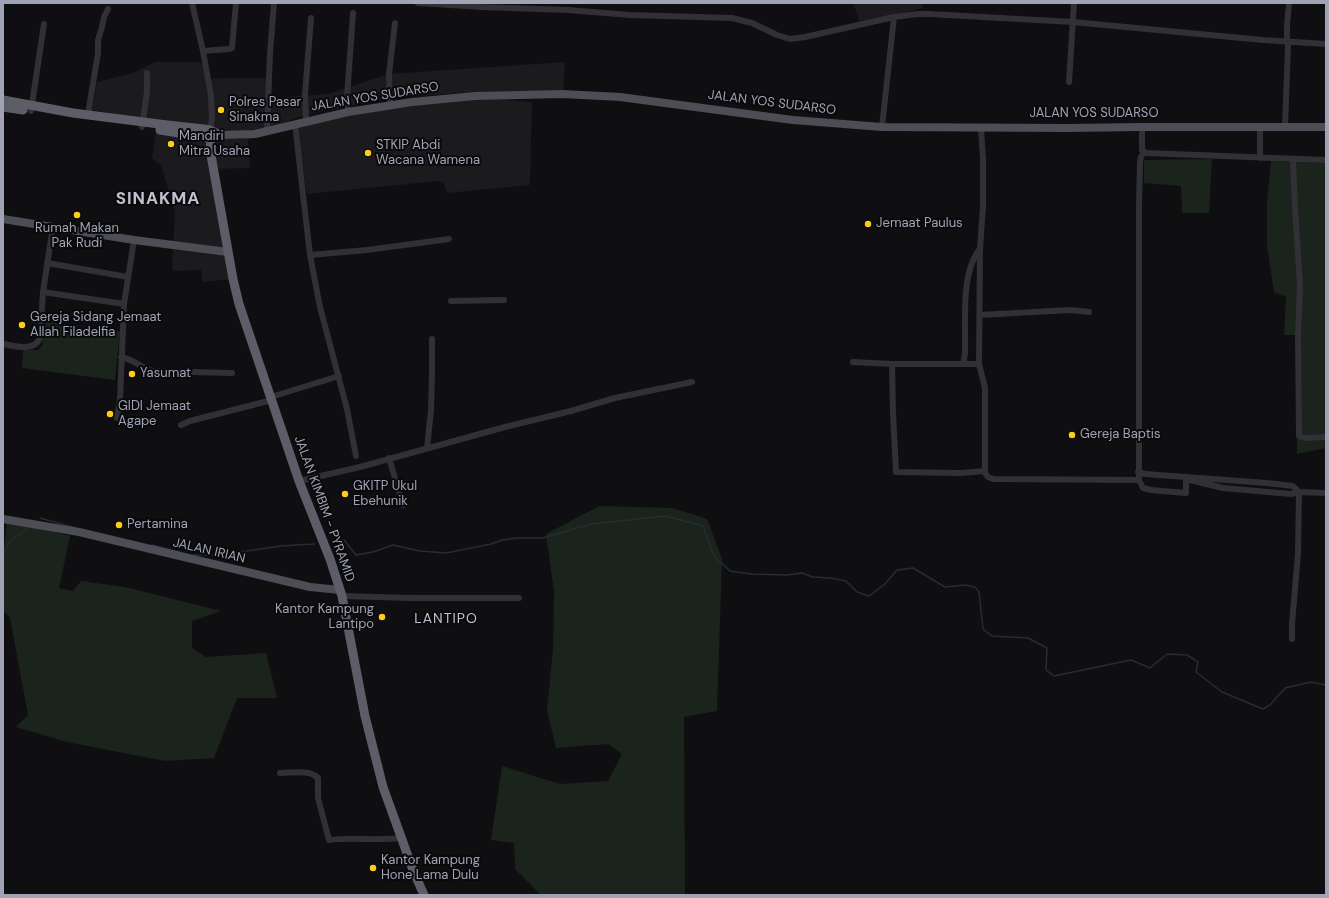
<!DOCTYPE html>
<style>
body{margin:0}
#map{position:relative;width:1329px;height:898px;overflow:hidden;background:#0f0f11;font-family:"DM Sans",sans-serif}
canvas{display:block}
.frame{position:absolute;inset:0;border:4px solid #9fa3b3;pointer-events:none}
</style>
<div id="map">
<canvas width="1329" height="898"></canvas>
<div class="frame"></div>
</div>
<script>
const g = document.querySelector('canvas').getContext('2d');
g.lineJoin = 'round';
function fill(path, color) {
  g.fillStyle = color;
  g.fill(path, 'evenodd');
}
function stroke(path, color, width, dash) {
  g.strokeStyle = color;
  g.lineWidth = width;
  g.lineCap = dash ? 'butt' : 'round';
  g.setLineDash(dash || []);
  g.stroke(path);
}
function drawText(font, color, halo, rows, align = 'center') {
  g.font = font + ' "DM Sans",sans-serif';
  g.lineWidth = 4;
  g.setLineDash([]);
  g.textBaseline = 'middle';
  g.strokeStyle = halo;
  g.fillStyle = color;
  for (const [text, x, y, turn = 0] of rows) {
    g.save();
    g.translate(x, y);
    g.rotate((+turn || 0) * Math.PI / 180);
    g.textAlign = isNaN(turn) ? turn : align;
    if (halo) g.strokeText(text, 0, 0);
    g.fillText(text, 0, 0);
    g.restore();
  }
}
const built = new Path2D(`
 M853 3H921L923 8 860 23Z
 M155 62H201L211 79 228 78H268V98L328 94 389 74 565 62 563 91 475 92 394 97 351 106 309 114 292 119 277 129 248 140 250 168 214 169 233 279 203 282 201 270 176 271 172 269 175 211 161 165 152 158 157 122 92 110 97 82 133 73Z
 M491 99 532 102 530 185 447 193 444 183 439 181 307 194 296 126 407 104Z`);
const green = new Path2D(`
 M1212 159 1209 213H1182L1181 186 1144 183V160Z
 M1271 161 1326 163V448L1297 454V335H1284L1286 297 1274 292 1267 245V202Z
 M46 321 82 328 120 331 115 380 22 368 23 350H38L42 346Z
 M599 506 673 508 707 519 722 559 717 711 684 717 685 895H539L538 892 515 869 514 843 491 840 502 766 560 784 608 781 622 754 608 744 556 748 547 711 553 649 554 591 546 534Z
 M7 521 70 536 59 588 73 591 81 581 125 587 221 611 192 621V648L206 657 266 653 277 698H237L214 758 165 761 67 742 16 727 28 715 10 618 3 610V558Z`);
const stream = new Path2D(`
 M40 518 76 528
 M331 541 344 540 356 555 373 552 393 545 420 551 446 553 491 544 502 540 517 538H543L591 524 666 516 703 526 714 556 730 571 751 574 787 575 802 573 813 577 831 578 846 581 857 592 869 596 885 584 897 570 913 568 945 587 965 585 975 587 979 592 983 629 992 636 1028 638 1047 648 1046 670 1054 676 1131 660 1150 668 1167 654 1187 655 1198 662 1196 672 1222 692 1263 709 1270 705 1285 688 1311 682 1326 685
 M152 545 187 554
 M3 555 9 542 27 529
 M193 555H219L281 546 314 544`);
const minor = new Path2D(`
 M192 3 203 51 211 96 212 119 210 130
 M418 3 482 7 568 10 630 15 732 18 752 23 777 35 790 39 805 37 894 17 918 14H929L1073 22 1263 40 1326 44
 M203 51 228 49 232 48 236 3
 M1069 82 1074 3
 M390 105 389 74 395 23
 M31 111 44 24
 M348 112 347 97 353 13
 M88 114 98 53V40L102 27 104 17 108 9
 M306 122 305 95 311 18
 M295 124 310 255 320 307 347 409 356 456
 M142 127 147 92V73
 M882 127 894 17
 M1142 127V150L1146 153 1326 160
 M1260 127V158
 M1285 127 1288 47C1285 32 1288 17 1289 3
 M981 128 983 159V206L980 249 979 364 985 388V473L988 477 993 479 1139 480
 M267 130 270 53 274 3
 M1144 152 1141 157 1140 162 1139 204V480L1143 488 1151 490 1186 493V479L1223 488 1291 494 1299 492 1298 554 1292 624V639
 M1293 159 1295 207 1300 286 1298 335 1299 436 1305 438 1326 437
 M310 255 367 250 449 239
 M47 263 128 277
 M43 292 124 304
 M451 301 504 300
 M980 315 1070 310 1089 312
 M3 344C15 346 34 352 40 338L43 292 53 226
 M121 357C133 359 140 367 152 371L232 373
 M853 362 892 364H979
 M892 364 893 413 896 472 961 473 985 471
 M963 364 965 354C966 324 960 273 980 249
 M271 397 339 376
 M117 418 120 400 124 304 134 240
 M181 425 190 421 272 400
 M427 448 431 410 432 374V339
 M389 458 403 505
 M1138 472 1145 474 1267 483 1293 486 1299 492 1326 493
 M299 481 360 467 505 427 571 411 615 398 692 382
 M342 596 410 598H519
 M280 773C292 773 310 769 318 778V798L329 840C353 837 377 841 400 838`);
const major = new Path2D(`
 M220 135 255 134 348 112 412 102 475 96 563 94 620 97 793 120 882 127 1067 128 1142 127H1326
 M3 219 134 240 228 252
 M3 519 79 532 310 587 340 590`);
const highway = new Path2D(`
 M3 100 73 113 167 125 204 129 210 130 220 135
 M3 107 23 110
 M160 130 210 138 214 137
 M210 130 211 155 233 279 239 304 299 481 330 559 342 596 365 716 383 787 413 870 424 895`);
const markers = [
 [221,110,4,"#fecd1a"],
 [171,144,4,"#fecd1a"],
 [368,153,4,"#fecd1a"],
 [77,215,4,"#fecd1a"],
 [868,224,4,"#fecd1a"],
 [22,325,4,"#fecd1a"],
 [132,374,4,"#fecd1a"],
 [110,414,4,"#fecd1a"],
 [1072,435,4,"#fecd1a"],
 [345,494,4,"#fecd1a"],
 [119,525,4,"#fecd1a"],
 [382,617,4,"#fecd1a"],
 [373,868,4,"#fecd1a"]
];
const streetNames = [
 ["JALAN YOS SUDARSO",375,97,-9],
 ["JALAN YOS SUDARSO",772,103,7],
 ["JALAN YOS SUDARSO",1094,114],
 ["JALAN KIMBIM - PYRAMID",324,509,70],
 ["JALAN IRIAN",209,551,13]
];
const poiNames = [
 ["Polres Pasar",229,103],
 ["Sinakma",229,118],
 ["Mandiri",179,137],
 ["Mitra Usaha",179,152],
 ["STKIP Abdi",376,146],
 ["Wacana Wamena",376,161],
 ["Jemaat Paulus",876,224],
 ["Rumah Makan",77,229,"center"],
 ["Pak Rudi",77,244,"center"],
 ["Gereja Sidang Jemaat",30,318],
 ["Allah Filadelfia",30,333],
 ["Yasumat",140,374],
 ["GIDI Jemaat",118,407],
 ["Agape",118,422],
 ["Gereja Baptis",1080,435],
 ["GKITP Ukul",353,487],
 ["Ebehunik",353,502],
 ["Pertamina",127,525],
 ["Kantor Kampung",374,610,"right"],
 ["Lantipo",374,625,"right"],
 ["Kantor Kampung",381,861],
 ["Hone Lama Dulu",381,876]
];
const neighbourhoodNames = [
 ["LANTIPO",446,619]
];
const districtNames = [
 ["SINAKMA",158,200]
];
fill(built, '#1b1b1e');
fill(green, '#1b231d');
stroke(stream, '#252c35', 1.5);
stroke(minor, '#303036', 6);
stroke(major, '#4c4d55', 8);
stroke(highway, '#5c5d67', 9);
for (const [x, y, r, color] of markers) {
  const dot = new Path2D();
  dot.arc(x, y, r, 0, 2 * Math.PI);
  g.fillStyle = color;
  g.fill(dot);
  stroke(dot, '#0a0a0c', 1.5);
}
drawText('13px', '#9fa3b3', '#0a0a0c', streetNames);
drawText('13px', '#9fa3b3', '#0a0a0c', poiNames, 'left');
g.letterSpacing = '1px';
drawText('14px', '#c0c2cf', '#0a0a0c', neighbourhoodNames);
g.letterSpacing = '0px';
g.letterSpacing = '1px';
drawText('bold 17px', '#c0c2cf', '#0a0a0c', districtNames);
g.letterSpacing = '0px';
</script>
